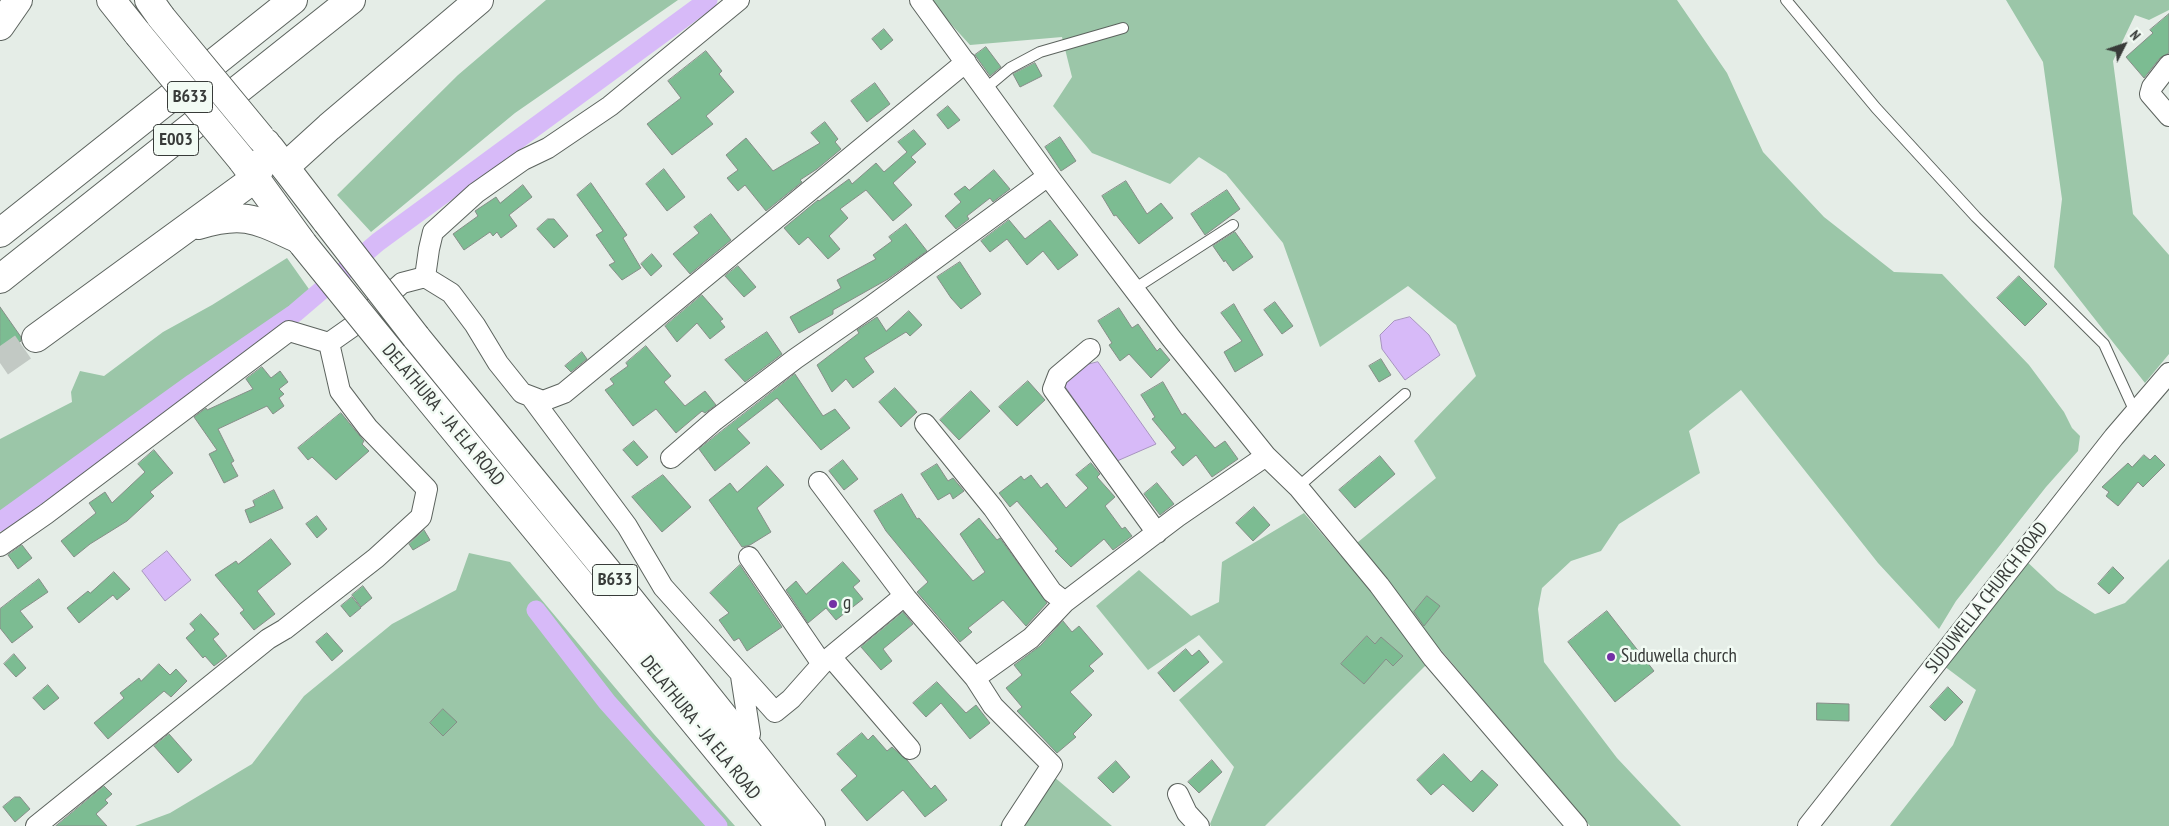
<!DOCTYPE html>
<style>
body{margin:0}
#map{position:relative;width:2169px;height:826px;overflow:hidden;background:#e5ede7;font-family:"PT Sans Narrow",sans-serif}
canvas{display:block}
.north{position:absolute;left:2099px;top:20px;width:50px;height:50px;-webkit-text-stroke:4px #f2fbf4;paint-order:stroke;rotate:49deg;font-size:14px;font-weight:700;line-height:20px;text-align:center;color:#383b39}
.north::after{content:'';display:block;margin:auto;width:18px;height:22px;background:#383b39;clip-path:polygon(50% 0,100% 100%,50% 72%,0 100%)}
</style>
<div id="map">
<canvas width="2169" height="826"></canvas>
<div class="north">N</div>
</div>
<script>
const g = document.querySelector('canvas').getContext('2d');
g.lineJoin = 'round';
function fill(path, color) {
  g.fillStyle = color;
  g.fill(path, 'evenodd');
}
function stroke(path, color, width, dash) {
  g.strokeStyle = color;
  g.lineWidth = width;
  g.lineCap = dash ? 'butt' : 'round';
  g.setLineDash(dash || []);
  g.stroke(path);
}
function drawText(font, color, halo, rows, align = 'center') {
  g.font = font + ' "PT Sans Narrow",sans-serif';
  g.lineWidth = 5;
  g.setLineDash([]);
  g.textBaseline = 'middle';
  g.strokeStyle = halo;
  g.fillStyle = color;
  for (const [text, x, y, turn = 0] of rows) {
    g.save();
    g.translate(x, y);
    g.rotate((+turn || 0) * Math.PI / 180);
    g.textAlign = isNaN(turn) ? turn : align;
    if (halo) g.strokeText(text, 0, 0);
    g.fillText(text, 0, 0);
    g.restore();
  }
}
const green = new Path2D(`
 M546 0H678L515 113 371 232 337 195 458 75Z
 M933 0H1677L1727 73 1763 152 1824 217 1894 272 1942 274 2029 365 2064 412 2072 428 2080 436 2078 451 2046 487 1956 601 1939 629 1878 563 1741 390 1689 431 1700 473 1619 524 1601 551 1571 561 1542 588 1538 609 1544 662 1617 758 1681 826H1590L1441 650 1265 826H1211L1210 824 1234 767 1179 700 1223 662 1199 635 1148 670 1096 606 1139 570 1191 616 1219 602 1222 562 1304 513 1341 556 1436 478 1414 441 1476 376 1456 325 1408 286 1320 347 1283 243 1226 174 1199 157 1170 184 1092 153 1053 106 1072 77 1062 37 970 45 931 2Z
 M2006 0H2169V10L2149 20 2135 15 2113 61 2133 214 2169 255V354L2145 383 2054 267 2062 199 2043 62Z
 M287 258 311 292 161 396 0 514V439L72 402 71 392 80 371 104 376 163 332 212 305Z
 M469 553 510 562 653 733 735 826H135L170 813 252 764 304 696 392 624 456 590Z
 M2023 558 2057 590 2095 614 2125 603 2169 559V826H1890L1953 745 1976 690 1940 663Z
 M1053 776 1112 826H999Z`);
const water = new Path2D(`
 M1410 317 1429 335 1440 355 1405 380 1382 349 1380 335 1394 321Z
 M1098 362 1156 444 1117 461 1064 385 1082 366Z
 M167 551 191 580 165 601 142 571Z`);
const canal = new Path2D(`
 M0 522 193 383 295 313 378 242 708 0
 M536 610 607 702 718 826`);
const building = new Path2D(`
 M2169 14V53L2160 58 2144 78 2126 57 2153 33 2150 30Z
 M884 29 893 40 881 50 872 39Z
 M986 47 1001 67 990 76 975 55Z
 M706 51 722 71 719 74 734 92 706 116 713 124 672 155 647 124 681 98 668 81Z
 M1035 63 1042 76 1020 87 1013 74Z
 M875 83 890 104 867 122 851 101Z
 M948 106 960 120 948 129 937 115Z
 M825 122 838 139 835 142 841 149 817 169 800 180 802 182 766 211 745 185 738 191 727 178 738 170 726 155 746 138 773 171 820 143 811 133Z
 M914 130 926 144 911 157 916 162 893 183 912 205 893 221 866 190 840 209 848 218 829 236 840 249 828 259 808 237 799 245 784 228 818 200 819 201 849 179 852 184 876 163 884 172 907 152 898 142Z
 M1060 137 1076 161 1061 171 1045 147Z
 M664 169 685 197 667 211 646 184Z
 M994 170 1010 189 993 202 990 198 967 216 969 219 956 229 945 216 961 202 954 194 965 186 969 190Z
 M1126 181 1147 214 1161 203 1173 218 1139 244 1116 215 1114 216 1102 196Z
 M591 183 627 235 623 238 641 268 622 280 609 265 615 262 596 235 603 231 577 195Z
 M523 185 532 197 509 215 517 226 501 238 497 232 493 236 490 232 464 250 453 234 478 216 475 211 496 197 500 203Z
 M1227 190 1240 209 1205 235 1191 214Z
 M711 214 731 240 690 274 673 254 699 233 694 227Z
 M548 219H554L568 236 554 248 537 229Z
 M1009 220 1025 239 1050 220 1078 255 1058 270 1043 251 1027 265 1007 239 990 252 981 241Z
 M906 224 927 251 888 279 833 310V314L799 333 790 317 841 288 837 280 876 259 873 255 892 241 889 237Z
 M1235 232 1253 257 1233 271 1225 260 1224 262 1213 246Z
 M652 254 662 266 651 276 641 264Z
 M960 262 981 294 961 309 951 298 937 277Z
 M738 266 756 287 744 297 725 276Z
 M2019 276 2047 304 2025 326 1997 298Z
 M702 295 723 319 720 321 725 327 710 339 697 323 677 342 665 326Z
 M1275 302 1293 326 1282 334 1264 310Z
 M1234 304 1263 355 1235 372 1224 352 1242 341 1221 313Z
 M0 307 21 337V341L0 356Z
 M1119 308 1132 328 1138 324 1157 351 1160 348 1170 360 1151 378 1129 354 1120 361 1109 345 1112 343 1098 321Z
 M909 311 922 325 910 336 906 332 864 358 874 372 853 388 846 379 832 392 817 365 859 333 857 330 877 317 886 331Z
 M767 332 782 354 745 382 725 360Z
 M646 346 671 376 664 382 685 406 705 391 716 405 705 413 702 411 676 433 656 409 633 426 605 390 614 384 610 379 628 366 626 363Z
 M582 352 587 359 571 372 565 366Z
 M1381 359 1391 375 1379 382 1369 366Z
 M262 367 271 378 280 371 288 382 279 389 284 394 279 398 284 406 273 414 267 406 218 429 234 461 231 463 238 476 224 483 209 454 217 450 194 417 206 408 207 410 253 389 246 379Z
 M795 374 823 416 835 409 850 428 821 450 777 398 737 429 750 443 715 471 699 449Z
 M1028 381 1045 400 1017 426 999 407Z
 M1163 382 1182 415 1185 413 1215 448 1225 441 1238 459 1212 477 1196 455 1183 466 1171 452 1176 448 1152 419 1155 417 1141 395Z
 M895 388 917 412 901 427 879 402Z
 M971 391 990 411 959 440 940 420Z
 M341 413 364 441 362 444 369 451 336 480 312 457 308 460 298 448Z
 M634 441 648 457 637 466 623 450Z
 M154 450 173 473 150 492 154 496 127 521 90 544 74 557 61 541 96 513 89 503 105 492 112 503 145 472 138 464Z
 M2144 455 2150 460 2155 455 2165 465 2143 487 2138 482 2118 506 2106 496 2109 492 2102 487 2128 463 2132 467Z
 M1380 456 1395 474 1355 508 1339 490Z
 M843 460 858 479 844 490 829 471Z
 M1091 463 1100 474 1097 477 1115 497 1105 506 1122 529 1125 527 1132 536 1113 550 1104 539 1071 567 1055 551 1058 549 1017 501 1010 507 999 493 1021 476 1024 480 1031 475 1041 488 1047 483 1066 508 1088 488 1076 475Z
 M937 464 948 481 953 478 964 491 953 499 950 493 938 500 921 474Z
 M767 466 784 485 757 508 771 532 750 545 742 547 709 500 730 483 737 492Z
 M663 475 691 507 662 532 632 497Z
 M1157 483 1174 504 1160 515 1144 494Z
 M274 490 283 508 250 523 245 510 255 506 253 501Z
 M902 494 917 519 919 518 973 581 985 572 960 534 979 518 997 540 1000 538 1047 603 1026 626 1003 600 968 628 972 632 960 642 917 592 928 582 886 531 874 511Z
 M1254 507 1270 525 1253 541 1236 523Z
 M317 516 327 529 317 538 306 524Z
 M424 530 430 540 413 550 409 544Z
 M271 539 291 564 257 591 275 614 254 630 240 613 244 610 215 575 236 561 238 564Z
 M22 545 32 558 18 569 8 555Z
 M843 562 860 581 853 587 863 599 836 620 826 608 808 623 786 590 796 581 806 594Z
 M740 565 782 627 747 651 739 638 734 641 719 620 729 613 710 593Z
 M2113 567 2124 578 2109 594 2098 584Z
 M114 572 130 589 117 600 113 595 79 623 67 608 88 591 90 593Z
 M39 579 48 592 20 611 33 627 12 643 0 628V609Z
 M363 586 372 598 361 607 352 595Z
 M1427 596 1440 606 1424 626 1414 612Z
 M352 597 361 608 350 617 341 606Z
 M1607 611 1654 671 1615 702 1568 642Z
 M903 612 913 624 883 649 892 661 881 670 861 647Z
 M201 614 219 634 213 639 227 656 214 666 205 656 203 658 186 638 195 630 190 624Z
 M1063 621 1072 632 1079 626 1103 654 1089 666 1094 671 1070 692 1092 715 1073 734 1076 737 1057 753 1017 711 1022 707 1006 688 1022 675 1014 665 1040 646Z
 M327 633 343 651 332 661 316 642Z
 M1367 636 1375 644 1381 637 1403 656 1393 666 1386 659 1364 684 1341 664Z
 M1186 649 1192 656 1199 650 1209 662 1174 692 1158 673Z
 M14 654 26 668 16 677 4 664Z
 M159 664 170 675 176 669 187 681 171 697 164 691 108 739 94 723 124 698 120 693 139 678 141 681Z
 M937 682 966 713 976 705 990 723 970 739 941 703 926 717 913 703Z
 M48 685 59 698 44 710 33 698Z
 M1948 687 1963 702 1945 721 1930 707Z
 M1817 703 1849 704V721L1817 720Z
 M443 709 457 722 443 736 430 723Z
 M862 733 868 740 873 735 887 751 892 747 907 760 931 789 935 785 947 800 925 817 903 790 867 821 841 790 857 776 837 754Z
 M169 734 192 760 178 773 154 746Z
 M1444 754 1471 782 1482 770 1498 785 1473 812 1443 784 1431 795 1417 780Z
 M1212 760 1222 772 1199 793 1188 782Z
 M1116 761 1130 777 1113 793 1098 778Z
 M104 786 112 794 105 800 108 803 96 814 107 826H56Z
 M15 797H20L30 809 15 822 3 807Z`);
const highwayTunnel = new Path2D(`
 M0 363 36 338`);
const lane = new Path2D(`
 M1786 0 1876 108 1976 217 2104 344 2135 412
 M985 89 1010 68 1040 52 1123 28
 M1134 289 1233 225
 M1298 487 1405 394`);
const street = new Path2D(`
 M920 0 1048 176 1171 338 1266 456 1298 487 1379 585 1433 658 1577 826
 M2169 65 2152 87 2150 94 2169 116
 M425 277 429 249 433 232 476 193 523 160 548 148 610 106 739 0
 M1090 349 1058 376 1053 389 1157 533
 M531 397 627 526 663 587 775 712 791 699 822 664 904 596
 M925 424 993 508 1052 592 1065 602 1177 517 1266 456
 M671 458 715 420 795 359 870 307 1048 176
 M819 482 907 599 975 678
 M0 546 46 514 289 331 329 343
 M749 557 822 664
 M831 657 910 749
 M741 676 750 734
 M1178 794 1187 813 1199 826
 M36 826 268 639 285 629 376 558 421 517 427 489 368 428 340 391 329 343 356 324 402 283 425 277 451 293 475 325 498 363 522 393 543 401 564 393 966 62
 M1012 826 1052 765 993 706 975 678 1031 638 1065 602
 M1808 826 2114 437 2169 373`);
const primary = new Path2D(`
 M111 0 138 34
 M149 0 161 17
 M270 148 327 222
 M242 160 303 244
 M416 337 608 572 811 826
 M393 355 780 826`);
const highway = new Path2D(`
 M0 26 18 0
 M285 167 329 127 479 0
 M198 225C245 211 257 220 299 239
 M0 233 293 0
 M0 279 351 0
 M36 338 254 179 260 168 266 143`);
const primaryBridge = new Path2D(`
 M161 17 261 138
 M138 34 242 160
 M327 222 416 337
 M303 244 393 355`);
const markers = [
 [833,604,5,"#7331a5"],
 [1611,657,5,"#7331a5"]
];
const shields = [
 [190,97,45],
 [176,140,45],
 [615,580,45]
];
const shieldNames = [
 ["B633",190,97],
 ["E003",176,140],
 ["B633",615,580]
];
const streetNames = [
 ["DELATHURA - JA ELA ROAD",443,415,50],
 ["SUDUWELLA CHURCH ROAD",1987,598,-52],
 ["DELATHURA - JA ELA ROAD",700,728,51]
];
const poiNames = [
 ["g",843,604],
 ["Suduwella church",1621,657]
];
fill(green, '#9bc6a8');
fill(water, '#d7baf8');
stroke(water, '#a794bf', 1);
stroke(canal, '#d7baf8', 19);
fill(building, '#7cbc92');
stroke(building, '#868e88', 1);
stroke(highwayTunnel, '#c2c9c4', 28, [28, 14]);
stroke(lane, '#5c635e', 12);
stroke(street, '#5c635e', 22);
stroke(primary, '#5c635e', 30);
stroke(highway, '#5c635e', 30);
stroke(lane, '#fff', 10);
stroke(street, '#fff', 20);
stroke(primary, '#fff', 28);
stroke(highway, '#fff', 28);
stroke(primaryBridge, '#5c635e', 30, []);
stroke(primaryBridge, '#fff', 28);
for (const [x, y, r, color] of markers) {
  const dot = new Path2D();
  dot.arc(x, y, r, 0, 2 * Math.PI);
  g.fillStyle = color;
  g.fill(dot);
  stroke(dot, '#f2fbf4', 2);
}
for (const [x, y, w] of shields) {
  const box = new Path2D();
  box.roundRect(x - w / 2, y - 15.5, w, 31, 4);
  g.fillStyle = '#f2fbf4';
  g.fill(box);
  stroke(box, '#383b39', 1);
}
drawText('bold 18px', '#383b39', null, shieldNames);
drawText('19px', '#383b39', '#f2fbf4', streetNames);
drawText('19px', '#383b39', '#f2fbf4', poiNames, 'left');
</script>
